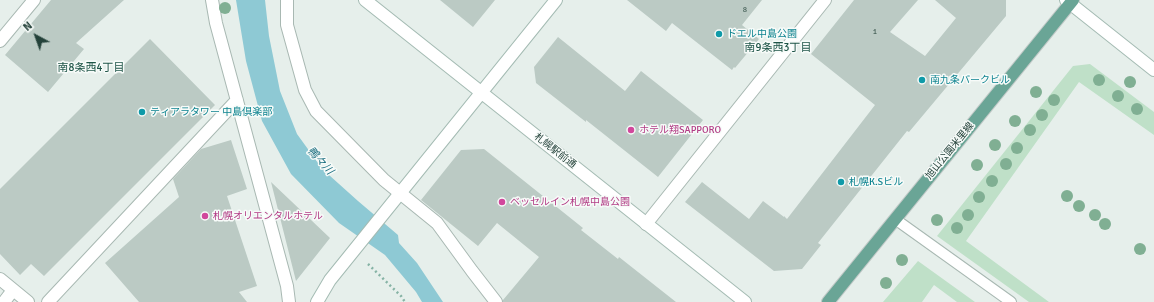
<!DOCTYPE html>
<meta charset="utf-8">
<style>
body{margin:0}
#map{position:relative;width:1154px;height:302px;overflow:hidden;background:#e6efeb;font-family:Signika,sans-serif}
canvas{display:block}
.north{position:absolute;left:16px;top:16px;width:40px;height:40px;-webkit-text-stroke:3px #f7fbf9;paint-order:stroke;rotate:319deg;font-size:11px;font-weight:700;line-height:16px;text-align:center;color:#24423a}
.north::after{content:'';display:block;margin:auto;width:14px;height:18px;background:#24423a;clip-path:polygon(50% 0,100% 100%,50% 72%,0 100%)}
</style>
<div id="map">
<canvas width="1154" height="302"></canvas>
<div class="north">N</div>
</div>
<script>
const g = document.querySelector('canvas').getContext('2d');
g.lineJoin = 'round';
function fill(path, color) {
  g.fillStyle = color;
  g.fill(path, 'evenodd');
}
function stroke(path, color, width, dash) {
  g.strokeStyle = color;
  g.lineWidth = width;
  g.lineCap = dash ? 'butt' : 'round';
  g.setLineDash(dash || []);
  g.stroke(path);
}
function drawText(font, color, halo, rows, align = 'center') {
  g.font = font + ' Signika,"Noto Sans JP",sans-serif';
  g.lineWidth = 3;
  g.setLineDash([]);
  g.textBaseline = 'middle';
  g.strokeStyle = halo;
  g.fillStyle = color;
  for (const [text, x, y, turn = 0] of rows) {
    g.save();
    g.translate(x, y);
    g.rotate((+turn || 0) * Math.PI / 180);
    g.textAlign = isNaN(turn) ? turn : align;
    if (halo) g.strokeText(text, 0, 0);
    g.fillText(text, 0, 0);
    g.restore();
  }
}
const green = new Path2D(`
 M1090 64 1154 112V135L1079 82 966 241 1049 302H1029L937 236 1073 66Z
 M918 261 975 302H957L934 285 922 302H883Z`);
const water = new Path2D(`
 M236 0H265L269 36 280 91 297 134 318 163 329 175 358 201 398 235 399 243 417 263 443 302H422L416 292 385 255 339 223 291 174 262 121 246 61Z`);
const building = new Path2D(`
 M51 0H124L76 43 84 49 48 92 5 55Z
 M440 0H495L473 27Z
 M627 0H762L742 25 759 39 735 68 734 67 732 70 672 23 666 31Z
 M854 0H918L890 32 925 56 956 18 935 0H1006V16L909 132 907 131 818 243 821 245 802 269 774 271 685 202 702 182 749 219 763 201 784 217V216L787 219 875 105 811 54Z
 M558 37 625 91 641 71 703 120 658 177 586 120V122L536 83 534 67Z
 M150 39 215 105 44 276 31 264 20 275 0 254V189Z
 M231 140 247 189 227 196 257 286 239 292 247 302H139L105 263 179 197 173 179 201 149Z
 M484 149 583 228 581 230 618 259 619 257 676 302H503V300L539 257 497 223 478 246 421 200 461 150Z
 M271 182 330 238 296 281Z`);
const path = new Path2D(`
 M368 264 401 296 405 302`);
const lane = new Path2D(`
 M895 219 1011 302`);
const street = new Path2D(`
 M212 0 216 23 287 286 289 302
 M287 0V25L305 90 316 111 384 180 437 223 472 271 496 302
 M0 41 34 0
 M646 224 825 0
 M0 279 28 302
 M4 302 13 290
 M48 302 237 100`);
const secondary = new Path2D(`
 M365 0 745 302
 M1066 0 1154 70
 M317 302 330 280 556 0`);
const primary = new Path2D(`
 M828 302 1073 0`);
const trees = [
 [225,8],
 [1099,80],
 [1130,82],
 [1036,92],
 [1118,96],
 [1054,100],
 [1137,109],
 [1042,115],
 [1015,121],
 [1030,130],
 [995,145],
 [1017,148],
 [1006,164],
 [977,165],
 [992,181],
 [1067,196],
 [979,197],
 [1079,206],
 [968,215],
 [1095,215],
 [937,220],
 [1105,224],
 [957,228],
 [1140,249],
 [902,260],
 [886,283]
];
const markers = [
 [719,34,4,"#0f9aa8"],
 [922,80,4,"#0f9aa8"],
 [142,112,4,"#0f9aa8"],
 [631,130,4,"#d1479c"],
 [841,182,4,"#0f9aa8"],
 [502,202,4,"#d1479c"],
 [205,216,4,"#d1479c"]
];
const numberNames = [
 ["8",745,10],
 ["1",875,32]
];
const cultureNames = [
 ["ドエル中島公園",727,34],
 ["南九条パークビル",930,80],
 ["ティアラタワー 中島倶楽部",150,112],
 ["札幌K.Sビル",849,182]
];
const hotelNames = [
 ["ホテル翔SAPPORO",639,130],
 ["ベッセルイン札幌中島公園",510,202],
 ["札幌オリエンタルホテル",213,216]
];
const streetNames = [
 ["札幌駅前通",555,151,38],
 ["旭山公園米里線",950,151,-51]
];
const neighbourhoodNames = [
 ["南9条西3丁目",778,48],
 ["南8条西4丁目",91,68]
];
const waterNames = [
 ["鴨々川",320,161,48]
];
fill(green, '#bfe0c8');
fill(water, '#8ec9d4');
fill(building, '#bbcac4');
stroke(lane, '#a8b8b2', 12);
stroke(street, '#a8b8b2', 14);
stroke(secondary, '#a4bbb3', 14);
stroke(primary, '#c2cac8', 14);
stroke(path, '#86b3a5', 2.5, [2, 3]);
stroke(lane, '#fff', 10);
stroke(street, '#fff', 12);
stroke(secondary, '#fff', 12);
stroke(primary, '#6aa596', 12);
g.fillStyle = '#80af93';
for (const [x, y] of trees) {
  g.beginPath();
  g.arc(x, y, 6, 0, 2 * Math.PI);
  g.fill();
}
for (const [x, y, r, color] of markers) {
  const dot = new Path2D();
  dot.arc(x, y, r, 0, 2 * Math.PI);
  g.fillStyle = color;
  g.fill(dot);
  stroke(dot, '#f7fbf9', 1.5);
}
drawText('8px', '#4a645c', null, numberNames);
drawText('10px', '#0d838f', '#f7fbf9', cultureNames, 'left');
drawText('10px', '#b23c85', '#f7fbf9', hotelNames, 'left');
drawText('10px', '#24423a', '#f7fbf9', streetNames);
drawText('11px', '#1f5548', '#f7fbf9', neighbourhoodNames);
drawText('italic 11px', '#1c6f80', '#f7fbf9', waterNames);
</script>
